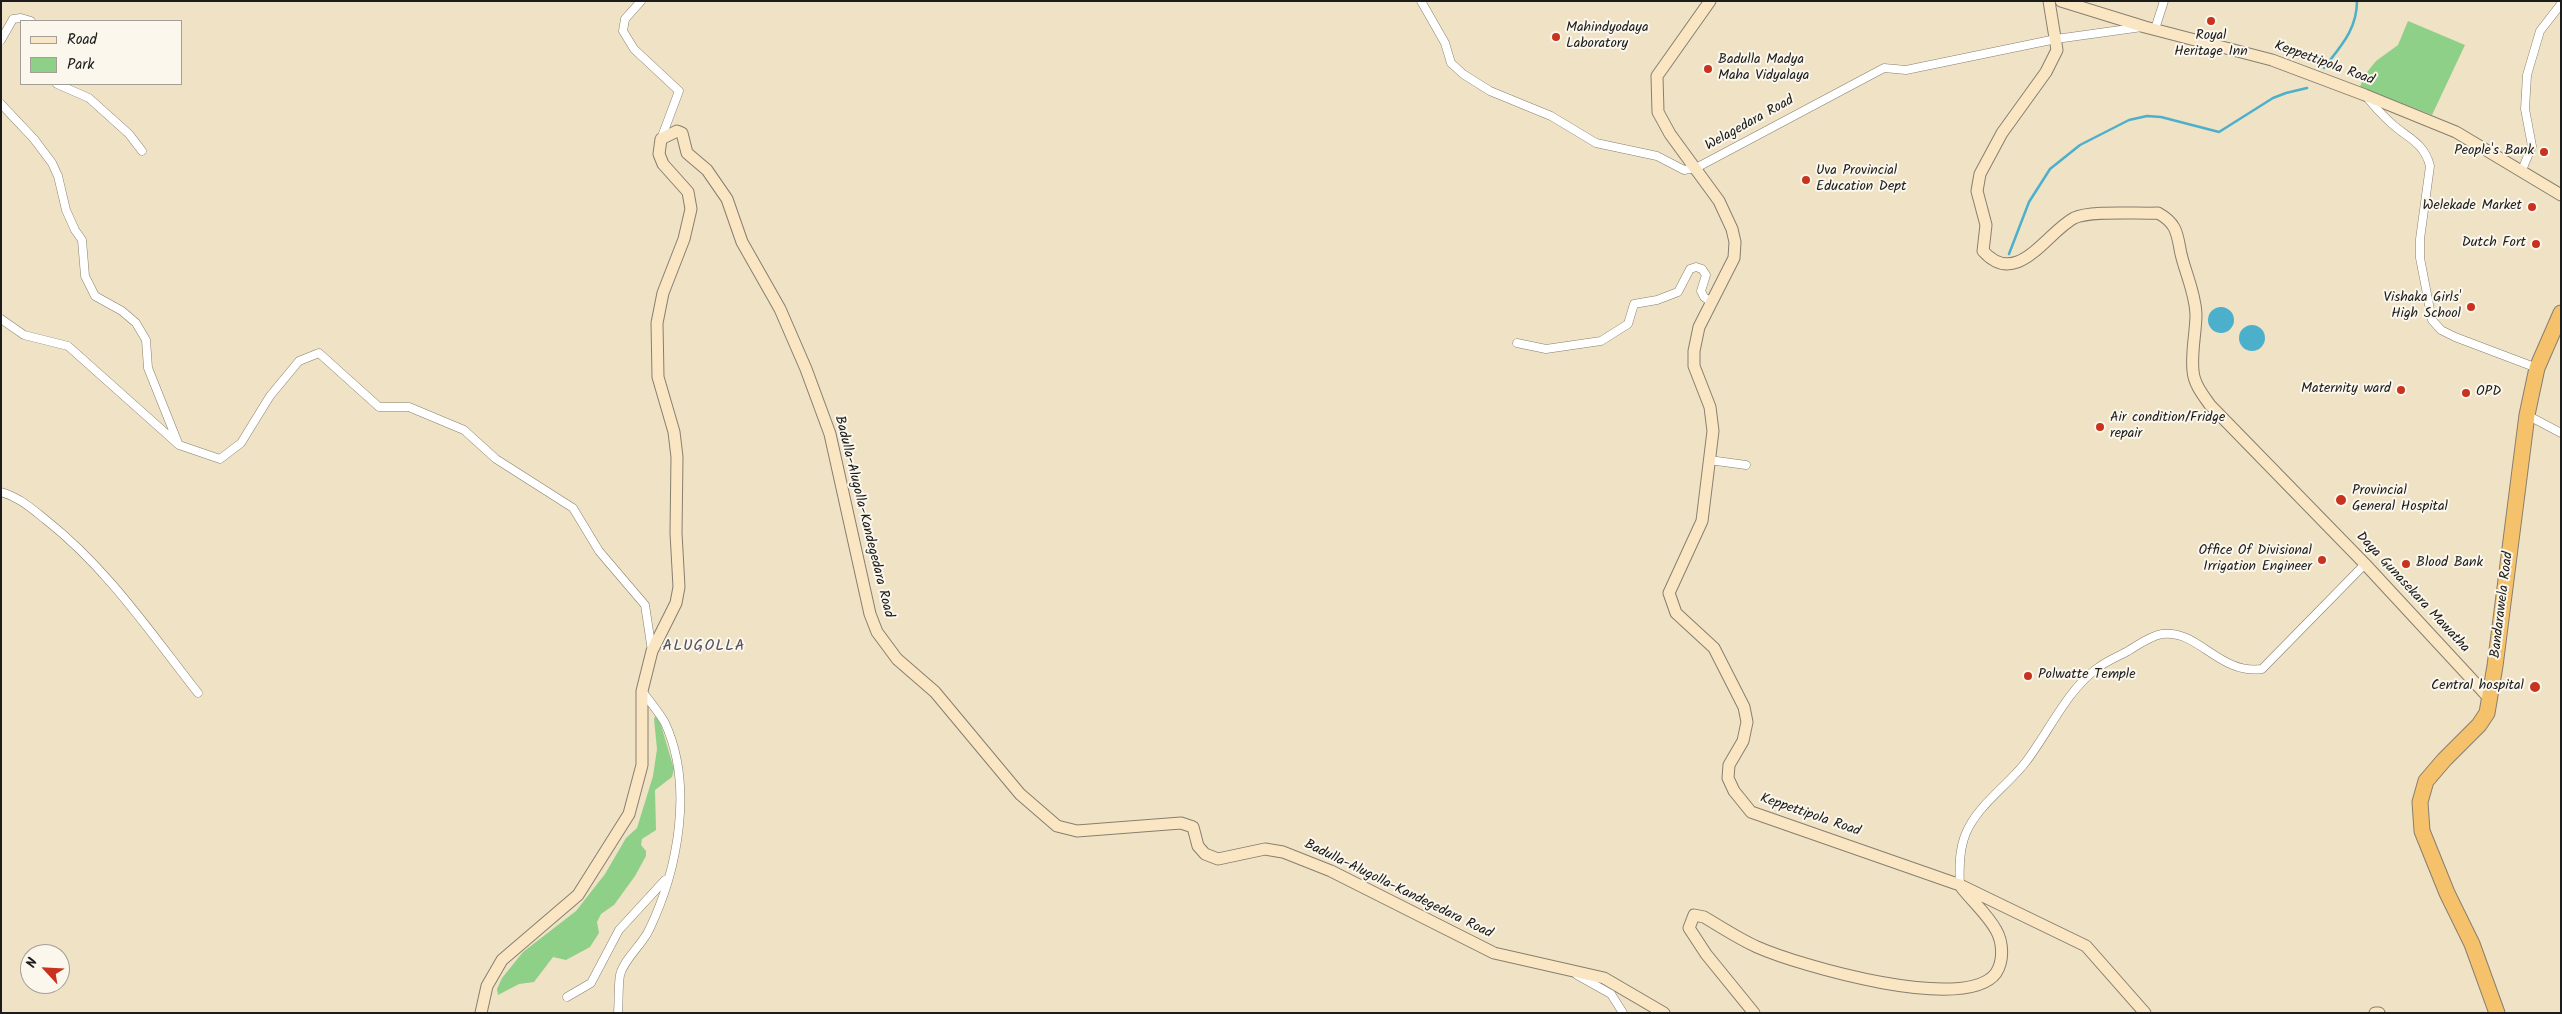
<!DOCTYPE html>
<style>
body{margin:0}
#map{position:relative;width:2562px;height:1014px;overflow:hidden;background:#f0e2c4;font-family:Kalam,sans-serif}
canvas{display:block}
.frame{position:absolute;inset:0;border:2px solid #1c1c1c;pointer-events:none}
.legend{position:absolute;left:20px;top:20px;width:162px;height:65px;box-sizing:border-box;background:#fbf7ec;border:1px solid #a29f99;margin:0;padding:6px 9px;list-style:none;font-size:15px;color:#1c1c1c}
.legend li{display:flex;align-items:center;gap:10px;height:25px}
.legend b{width:25px;border:1px solid #a29f99}
.north{position:absolute;left:20px;top:944px;width:50px;height:50px;box-sizing:border-box;background:#fbf7ec;border:1px solid #a29f99;border-radius:50%;rotate:295deg;font-size:14px;font-weight:700;line-height:20px;text-align:center;color:#1c1c1c}
.north::after{content:'';display:block;margin:auto;width:18px;height:22px;background:#c8321e;clip-path:polygon(50% 0,100% 100%,50% 72%,0 100%)}
</style>
<div id="map">
<canvas width="2562" height="1014"></canvas>
<div class="frame"></div>
<ul class="legend">
<li><b style="height:6px;background:#fbe6c4"></b>Road</li>
<li><b style="height:14px;background:#8ed088"></b>Park</li>
</ul>
<div class="north">N</div>
</div>
<script>
const g = document.querySelector('canvas').getContext('2d');
g.lineJoin = 'round';
function fill(path, color) {
  g.fillStyle = color;
  g.fill(path, 'evenodd');
}
function stroke(path, color, width, dash) {
  g.strokeStyle = color;
  g.lineWidth = width;
  g.lineCap = dash ? 'butt' : 'round';
  g.setLineDash(dash || []);
  g.stroke(path);
}
function drawText(font, color, halo, rows, align = 'center') {
  g.font = font + ' Kalam,sans-serif';
  g.lineWidth = 4;
  g.setLineDash([]);
  g.textBaseline = 'middle';
  g.strokeStyle = halo;
  g.fillStyle = color;
  for (const [text, x, y, turn = 0] of rows) {
    g.save();
    g.translate(x, y);
    g.rotate((+turn || 0) * Math.PI / 180);
    g.textAlign = isNaN(turn) ? turn : align;
    if (halo) g.strokeText(text, 0, 0);
    g.fillText(text, 0, 0);
    g.restore();
  }
}
const green = new Path2D(`
 M2408 21 2465 45 2432 115 2360 87 2364 76 2376 61 2398 45Z
 M657 712 674 769 672 777 655 790 656 830 642 839 641 845 646 851V856L635 876 614 905 601 914 597 922 599 933 590 947 566 960 553 957 534 982 519 984 498 995 497 989 502 978 523 952 576 911 605 874 626 838 637 828 653 776 657 749 654 719Z`);
const water = new Path2D(`
 M2208 320a13 13 0 1 1 26 0a13 13 0 1 1-26 0Z
 M2239 338a13 13 0 1 1 26 0a13 13 0 1 1-26 0Z`);
const stream = new Path2D(`
 M2324 68C2340 47 2357 30 2357 1
 M2009 254 2029 202 2050 169 2080 145 2129 120 2147 116 2161 117 2219 132 2273 98 2286 93 2307 88`);
const street = new Path2D(`
 M641 1 625 19 623 31 634 49 679 91 661 139
 M1421 1 1445 43 1451 63 1463 74 1490 91 1551 116 1596 143 1657 156 1684 170 1696 168 1884 68 1906 70 2056 39 2142 27
 M2155 29 2164 1
 M1 40 13 19 21 18 31 21
 M57 84 89 98 129 134 142 151
 M2366 96C2374 106 2382 115 2391 123 2407 138 2424 142 2430 166L2420 239V258L2432 320 2441 330 2455 337 2537 368
 M1 104 34 139 52 163 58 176 66 210 75 230 82 240 85 276 95 296 122 311 136 323 146 340 148 368 178 443
 M2522 170 2532 146 2525 109 2527 75 2540 31 2561 4
 M1 319 24 335 68 346 179 445 220 459 241 443 270 396 299 361 319 353 379 407H409L464 430 496 459 573 508 599 551 645 605 652 651
 M1517 343 1546 349 1601 341 1628 324 1634 304 1657 300 1678 292 1690 269 1696 267 1702 269 1706 275 1701 291 1704 297 1711 302
 M2527 415 2561 433
 M1709 460 1746 465
 M1 492C19 497 31 508 46 520 107 568 150 632 198 693
 M1960 885C1959 867 1959 849 1966 833 1978 805 2006 787 2025 763 2047 735 2066 692 2095 670 2104 662 2117 657 2128 651 2138 645 2150 636 2162 634 2198 629 2219 675 2262 669L2365 564
 M1577 975 1611 994 1623 1013
 M567 997 591 983 619 930 665 880
 M618 1013C619 1001 618 987 620 975 624 959 642 945 649 930 678 870 694 786 665 723 659 712 650 702 643 692`);
const secondary = new Path2D(`
 M1710 1 1657 76 1658 112 1670 134 1719 201 1732 229 1735 242 1734 258 1699 327 1694 351V366L1710 407 1713 431 1702 521 1669 593 1676 613 1714 648 1744 707 1747 722 1743 741 1729 765 1728 778 1734 791 1751 812 1960 885 2086 946 2145 1013
 M2049 1 2057 50 2046 72 2002 133 1980 174 1977 191 1986 225 1983 251C2017 289 2046 233 2074 218 2090 210 2139 214 2158 213 2178 224 2177 235 2181 254 2186 275 2195 292 2196 314 2196 332 2191 352 2193 371 2194 384 2203 395 2210 405L2365 564 2490 699
 M2061 1 2145 27 2272 60 2365 95 2456 132 2561 195
 M481 1013 487 986 502 960 578 895 629 814 642 765V691L652 651 676 603 679 587 676 533 677 457 674 432 658 377 657 323 663 293 684 239 691 209 688 192 663 164 659 154 661 139 677 131 682 133 687 153 707 170 727 199 742 242 780 309 806 369 830 434 870 614 877 632 897 659 935 692 1020 794 1057 826 1077 831 1181 823 1193 827 1198 846 1205 854 1218 859 1265 849 1283 852 1331 871 1494 953 1604 978 1664 1013
 M1754 1013 1706 954 1689 928 1694 915 1704 917C1721 927 1739 939 1757 947 1800 966 1966 1014 1996 973 2004 961 2003 942 1996 930 1988 915 1973 902 1962 888
 M2375 1013H2379`);
const highway = new Path2D(`
 M2497 1013 2472 944 2447 893 2422 831 2420 802 2426 781 2444 760 2479 725 2487 713 2495 666 2527 415 2537 368 2561 313`);
const markers = [
 [2211,21,5,"#c8321e"],
 [1556,37,5,"#c8321e"],
 [1708,69,5,"#c8321e"],
 [2544,152,5,"#c8321e"],
 [1806,180,5,"#c8321e"],
 [2532,207,5,"#c8321e"],
 [2536,244,5,"#c8321e"],
 [2471,307,5,"#c8321e"],
 [2401,390,5,"#c8321e"],
 [2466,393,5,"#c8321e"],
 [2100,427,5,"#c8321e"],
 [2341,500,6,"#c8321e"],
 [2322,560,5,"#c8321e"],
 [2406,564,5,"#c8321e"],
 [2028,676,5,"#c8321e"],
 [2535,687,6,"#c8321e"]
];
const poiNames = [
 ["Mahindyodaya",1566,29],
 ["Laboratory",1566,45],
 ["Royal",2211,37,"center"],
 ["Heritage Inn",2211,53,"center"],
 ["Badulla Madya",1718,61],
 ["Maha Vidyalaya",1718,77],
 ["People's Bank",2534,152,"right"],
 ["Uva Provincial",1816,172],
 ["Education Dept",1816,188],
 ["Welekade Market",2522,207,"right"],
 ["Dutch Fort",2526,244,"right"],
 ["Vishaka Girls'",2461,299,"right"],
 ["High School",2461,315,"right"],
 ["Maternity ward",2391,390,"right"],
 ["OPD",2476,393],
 ["Air condition/Fridge",2110,419],
 ["repair",2110,435],
 ["Provincial",2352,492],
 ["General Hospital",2352,508],
 ["Office Of Divisional",2312,552,"right"],
 ["Irrigation Engineer",2312,568,"right"],
 ["Blood Bank",2416,564],
 ["Polwatte Temple",2038,676],
 ["Central hospital",2524,687,"right"]
];
const streetNames = [
 ["Keppettipola Road",2324,64,20],
 ["Welagedara Road",1750,124,-29],
 ["Badulla-Alugolla-Kandegedara Road",863,517,76],
 ["Daya Gunasekara Mawatha",2412,593,47],
 ["Bandarawela Road",2503,605,-83],
 ["Keppettipola Road",1810,816,19],
 ["Badulla-Alugolla-Kandegedara Road",1398,890,26]
];
const quarterNames = [
 ["ALUGOLLA",704,647]
];
fill(green, '#8ed088');
fill(water, '#4cb0cc');
stroke(stream, '#4cb0cc', 2.5);
stroke(street, '#867f70', 9);
stroke(secondary, '#867f70', 13);
stroke(highway, '#867f70', 17);
stroke(street, '#fff', 8);
stroke(secondary, '#fbe6c4', 11);
stroke(highway, '#f6c16b', 15);
for (const [x, y, r, color] of markers) {
  const dot = new Path2D();
  dot.arc(x, y, r, 0, 2 * Math.PI);
  g.fillStyle = color;
  g.fill(dot);
  stroke(dot, '#fbf7ec', 2);
}
drawText('14px', '#1c1c1c', '#fbf7ec', poiNames, 'left');
drawText('14px', '#1c1c1c', '#fbf7ec', streetNames);
g.letterSpacing = '1px';
drawText('16px', '#545060', '#fbf7ec', quarterNames);
g.letterSpacing = '0px';
</script>
